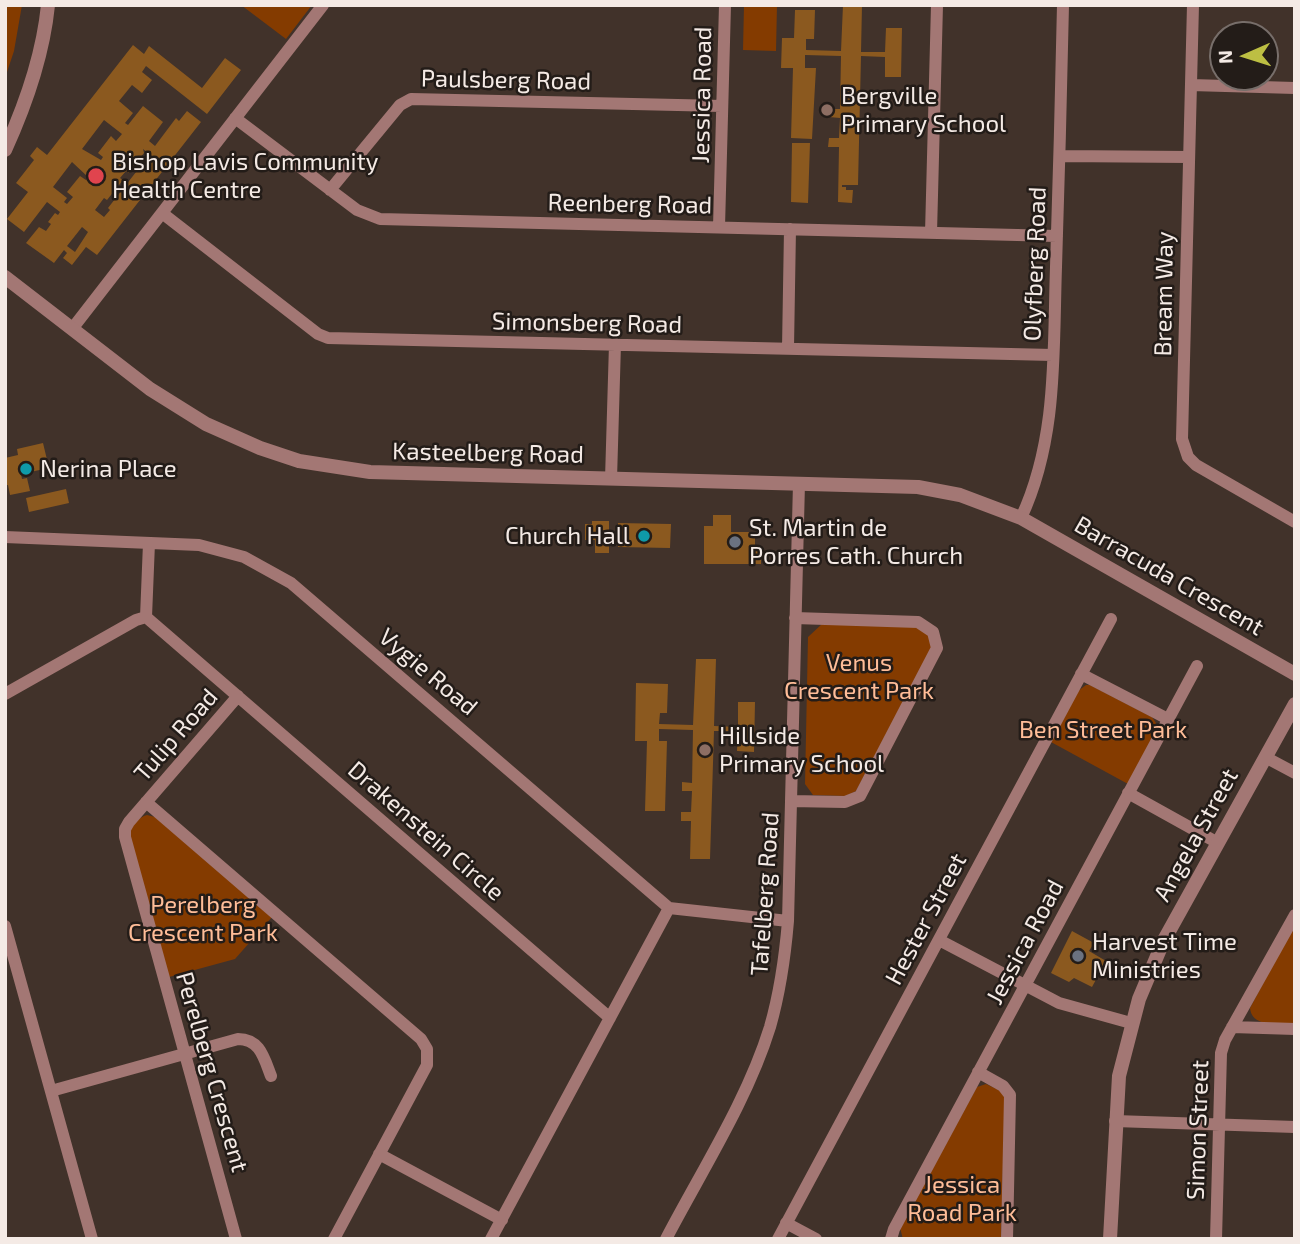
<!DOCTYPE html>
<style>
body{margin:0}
#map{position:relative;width:1300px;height:1244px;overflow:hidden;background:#41322a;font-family:"Exo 2",sans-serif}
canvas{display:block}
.frame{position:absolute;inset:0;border:7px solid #f4eae5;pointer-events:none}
.north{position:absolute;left:1209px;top:21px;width:70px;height:70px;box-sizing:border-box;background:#231c18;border:2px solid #776e6a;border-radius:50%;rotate:267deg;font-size:19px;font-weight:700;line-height:28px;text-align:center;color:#f4eae5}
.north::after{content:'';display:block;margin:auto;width:24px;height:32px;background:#bdbf43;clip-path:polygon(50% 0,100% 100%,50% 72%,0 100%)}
</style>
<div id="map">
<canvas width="1300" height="1244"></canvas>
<div class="frame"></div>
<div class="north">N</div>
</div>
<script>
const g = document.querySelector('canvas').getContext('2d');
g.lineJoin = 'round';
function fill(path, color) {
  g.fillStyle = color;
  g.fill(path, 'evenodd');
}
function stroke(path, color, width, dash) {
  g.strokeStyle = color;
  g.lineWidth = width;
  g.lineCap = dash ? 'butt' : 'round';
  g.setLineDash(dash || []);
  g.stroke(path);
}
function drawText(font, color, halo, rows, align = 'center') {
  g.font = font + ' "Exo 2",sans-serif';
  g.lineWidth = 5;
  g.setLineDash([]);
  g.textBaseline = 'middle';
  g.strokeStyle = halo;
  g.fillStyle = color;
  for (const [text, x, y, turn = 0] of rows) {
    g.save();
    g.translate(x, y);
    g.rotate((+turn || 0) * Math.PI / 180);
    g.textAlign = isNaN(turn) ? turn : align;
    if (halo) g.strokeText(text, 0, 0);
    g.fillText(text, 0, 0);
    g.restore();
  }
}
const green = new Path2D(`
 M5 5H22L14 51 5 78Z
 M241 5H312L286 39Z
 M744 5H777L776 51 743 50Z
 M822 624 917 627 928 634 932 648 856 791 846 796 813 795 805 784 808 637Z
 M1086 685H1090L1152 717 1156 723 1157 730 1128 784 1051 742 1078 691Z
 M147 815 155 817 272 917 235 959 169 977 129 835C130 827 139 817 147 815Z
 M1295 923V1024C1278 1023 1252 1028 1250 1008Z
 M986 1084 1001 1091 1005 1096 1001 1237 903 1239 900 1228 977 1087Z`);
const building = new Path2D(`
 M843 5H862L861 52H885L886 28H902L901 77H885V57L861 56 858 185H842V187H846V190H853L852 203 838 202 839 147H828L829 138H839L840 118 829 117V109H840L841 56 805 55V68H816L812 139 791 138 793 68H781L782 38H794L795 10H815L814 39H806V50L841 51Z
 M133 45 144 54 149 46 202 88 225 58 241 70 207 114 146 66 142 72 152 80 142 93 132 85 119 101 133 113 125 123 128 125 143 106 163 122 149 141 155 146 176 118 179 121 187 111 201 122 97 255 86 247 72 265 63 258 67 253 64 250 54 263 26 243 39 227 46 231 51 224 48 222 55 213 58 215 60 212 47 202 24 232 7 219 28 192 16 183 34 160 30 156 37 147 47 155ZM104 120 122 134 116 141 111 136 98 153 103 157 101 160 82 149ZM143 149 152 156 143 167 137 162 144 153ZM72 162 88 177 86 180 80 176 67 192 73 197 67 204 64 202 67 198 53 187ZM131 167 139 172H136L108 208 110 210 104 217 95 210 104 198 107 200 123 180 120 178 126 171 129 173ZM82 227 88 232 75 252 67 246Z
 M792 143H810L808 203 791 202Z
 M43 443 49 468 21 474 22 479 27 478 30 491 10 495 8 485H5V458L18 455 17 449Z
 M66 489 69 503 29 512 26 498Z
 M713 515H731V532H755V551H761V564H704V526H713Z
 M592 521H609V553H595V540H585V524H592Z
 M618 523 671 524 670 548 618 547Z
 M696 659H716L714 726 738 727V702H755L754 752 737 751 738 731H714L710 859H690L691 821H681V812H691L692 791H682V782L692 783 693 730 659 729V741H667L665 811H645L647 741H635L636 683 668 684 667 713H660L659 724 693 725Z
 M1072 931 1094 943 1089 951 1106 961 1092 987 1074 978 1069 982 1051 973Z`);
const minor = new Path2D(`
 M1193 5 1182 439 1188 457 1196 465 1295 522
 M1191 85 1295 88
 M235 118 357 210 380 219 1057 236
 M1060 156 1189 157
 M330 190 400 105 411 99 722 106
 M162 213 318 334 328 338 1053 355
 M719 227 725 5
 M931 233 937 5
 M72 329 323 5
 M788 348 790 229
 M611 479 615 344
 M1021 518C1058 439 1053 352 1056 267 1059 180 1061 92 1063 5
 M5 537 199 545 244 557 291 583 669 908 788 921
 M146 617 610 1018
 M146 617 149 543
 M1081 674 1168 719
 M5 694 136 620 146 617
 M1265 757 1295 773
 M1128 793 1218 843
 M791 801 845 802 860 796 937 648 933 632 918 622 795 618
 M146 802 421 1039 427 1049V1065L334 1239
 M5 926 92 1239
 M939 940 1059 1003 1131 1023
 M1232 1027 1295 1029
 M978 1072 1003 1086 1010 1095 1007 1239
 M51 1091 238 1039C260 1039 264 1058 271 1076
 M1115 1121 1295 1127
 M379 1154 502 1220
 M786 1223 816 1239
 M236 1239 125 837V829L129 822 238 696
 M491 1239 669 908
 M666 1239C702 1170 747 1101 770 1027 780 992 785 957 788 921L799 483
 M778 1239 1111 619
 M891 1239 894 1229 1197 666
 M1216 1239 1221 1053 1225 1040 1295 915`);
const tertiary = new Path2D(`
 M5 150C26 104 43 55 48 5
 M5 277 150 389 206 424 260 448 299 461 370 472 918 487 960 495 1021 518 1295 674
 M1110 1239 1119 1076 1139 999 1163 942 1295 704`);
const markers = [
 [827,110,7,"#8d6e63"],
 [96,176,9,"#e0444e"],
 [26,469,7,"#0f9aa8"],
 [644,536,7,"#0f9aa8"],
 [735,542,7,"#6b7280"],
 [705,750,7,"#8d6e63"],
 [1078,956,7,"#6b7280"]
];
const streetNames = [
 ["Paulsberg Road",506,80,1],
 ["Jessica Road",702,95,-89],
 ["Reenberg Road",630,204,1],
 ["Olyfberg Road",1035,264,-88],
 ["Bream Way",1164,294,-89],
 ["Simonsberg Road",587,323,1],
 ["Kasteelberg Road",488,453,1],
 ["Barracuda Crescent",1169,576,30],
 ["Vygie Road",428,672,40],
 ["Tulip Road",176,735,-49],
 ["Drakenstein Circle",426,831,41],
 ["Angela Street",1196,835,-61],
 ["Tafelberg Road",765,894,-86],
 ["Hester Street",926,919,-62],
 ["Jessica Road",1025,942,-62],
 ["Perelberg Crescent",212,1072,74],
 ["Simon Street",1198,1130,-88]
];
const poiNames = [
 ["Bergville",841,96],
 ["Primary School",841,124],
 ["Bishop Lavis Community",112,162],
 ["Health Centre",112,190],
 ["Nerina Place",40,469],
 ["St. Martin de",749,528],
 ["Porres Cath. Church",749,556],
 ["Church Hall",630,536,"right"],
 ["Hillside",719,736],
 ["Primary School",719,764],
 ["Harvest Time",1092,942],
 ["Ministries",1092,970]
];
const parkNames = [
 ["Venus",859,663],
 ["Crescent Park",859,691],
 ["Ben Street Park",1103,730],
 ["Perelberg",203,905],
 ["Crescent Park",203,933],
 ["Jessica",962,1185],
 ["Road Park",962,1213]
];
fill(green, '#843b00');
fill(building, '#8b591f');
stroke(minor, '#a37774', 12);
stroke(tertiary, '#a37774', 14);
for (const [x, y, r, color] of markers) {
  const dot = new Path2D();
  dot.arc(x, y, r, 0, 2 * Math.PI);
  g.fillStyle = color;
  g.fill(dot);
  stroke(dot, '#231c18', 2.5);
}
drawText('24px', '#f4eae5', '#231c18', streetNames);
drawText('24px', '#f4eae5', '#231c18', poiNames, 'left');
drawText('24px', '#ffbd98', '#231c18', parkNames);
</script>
